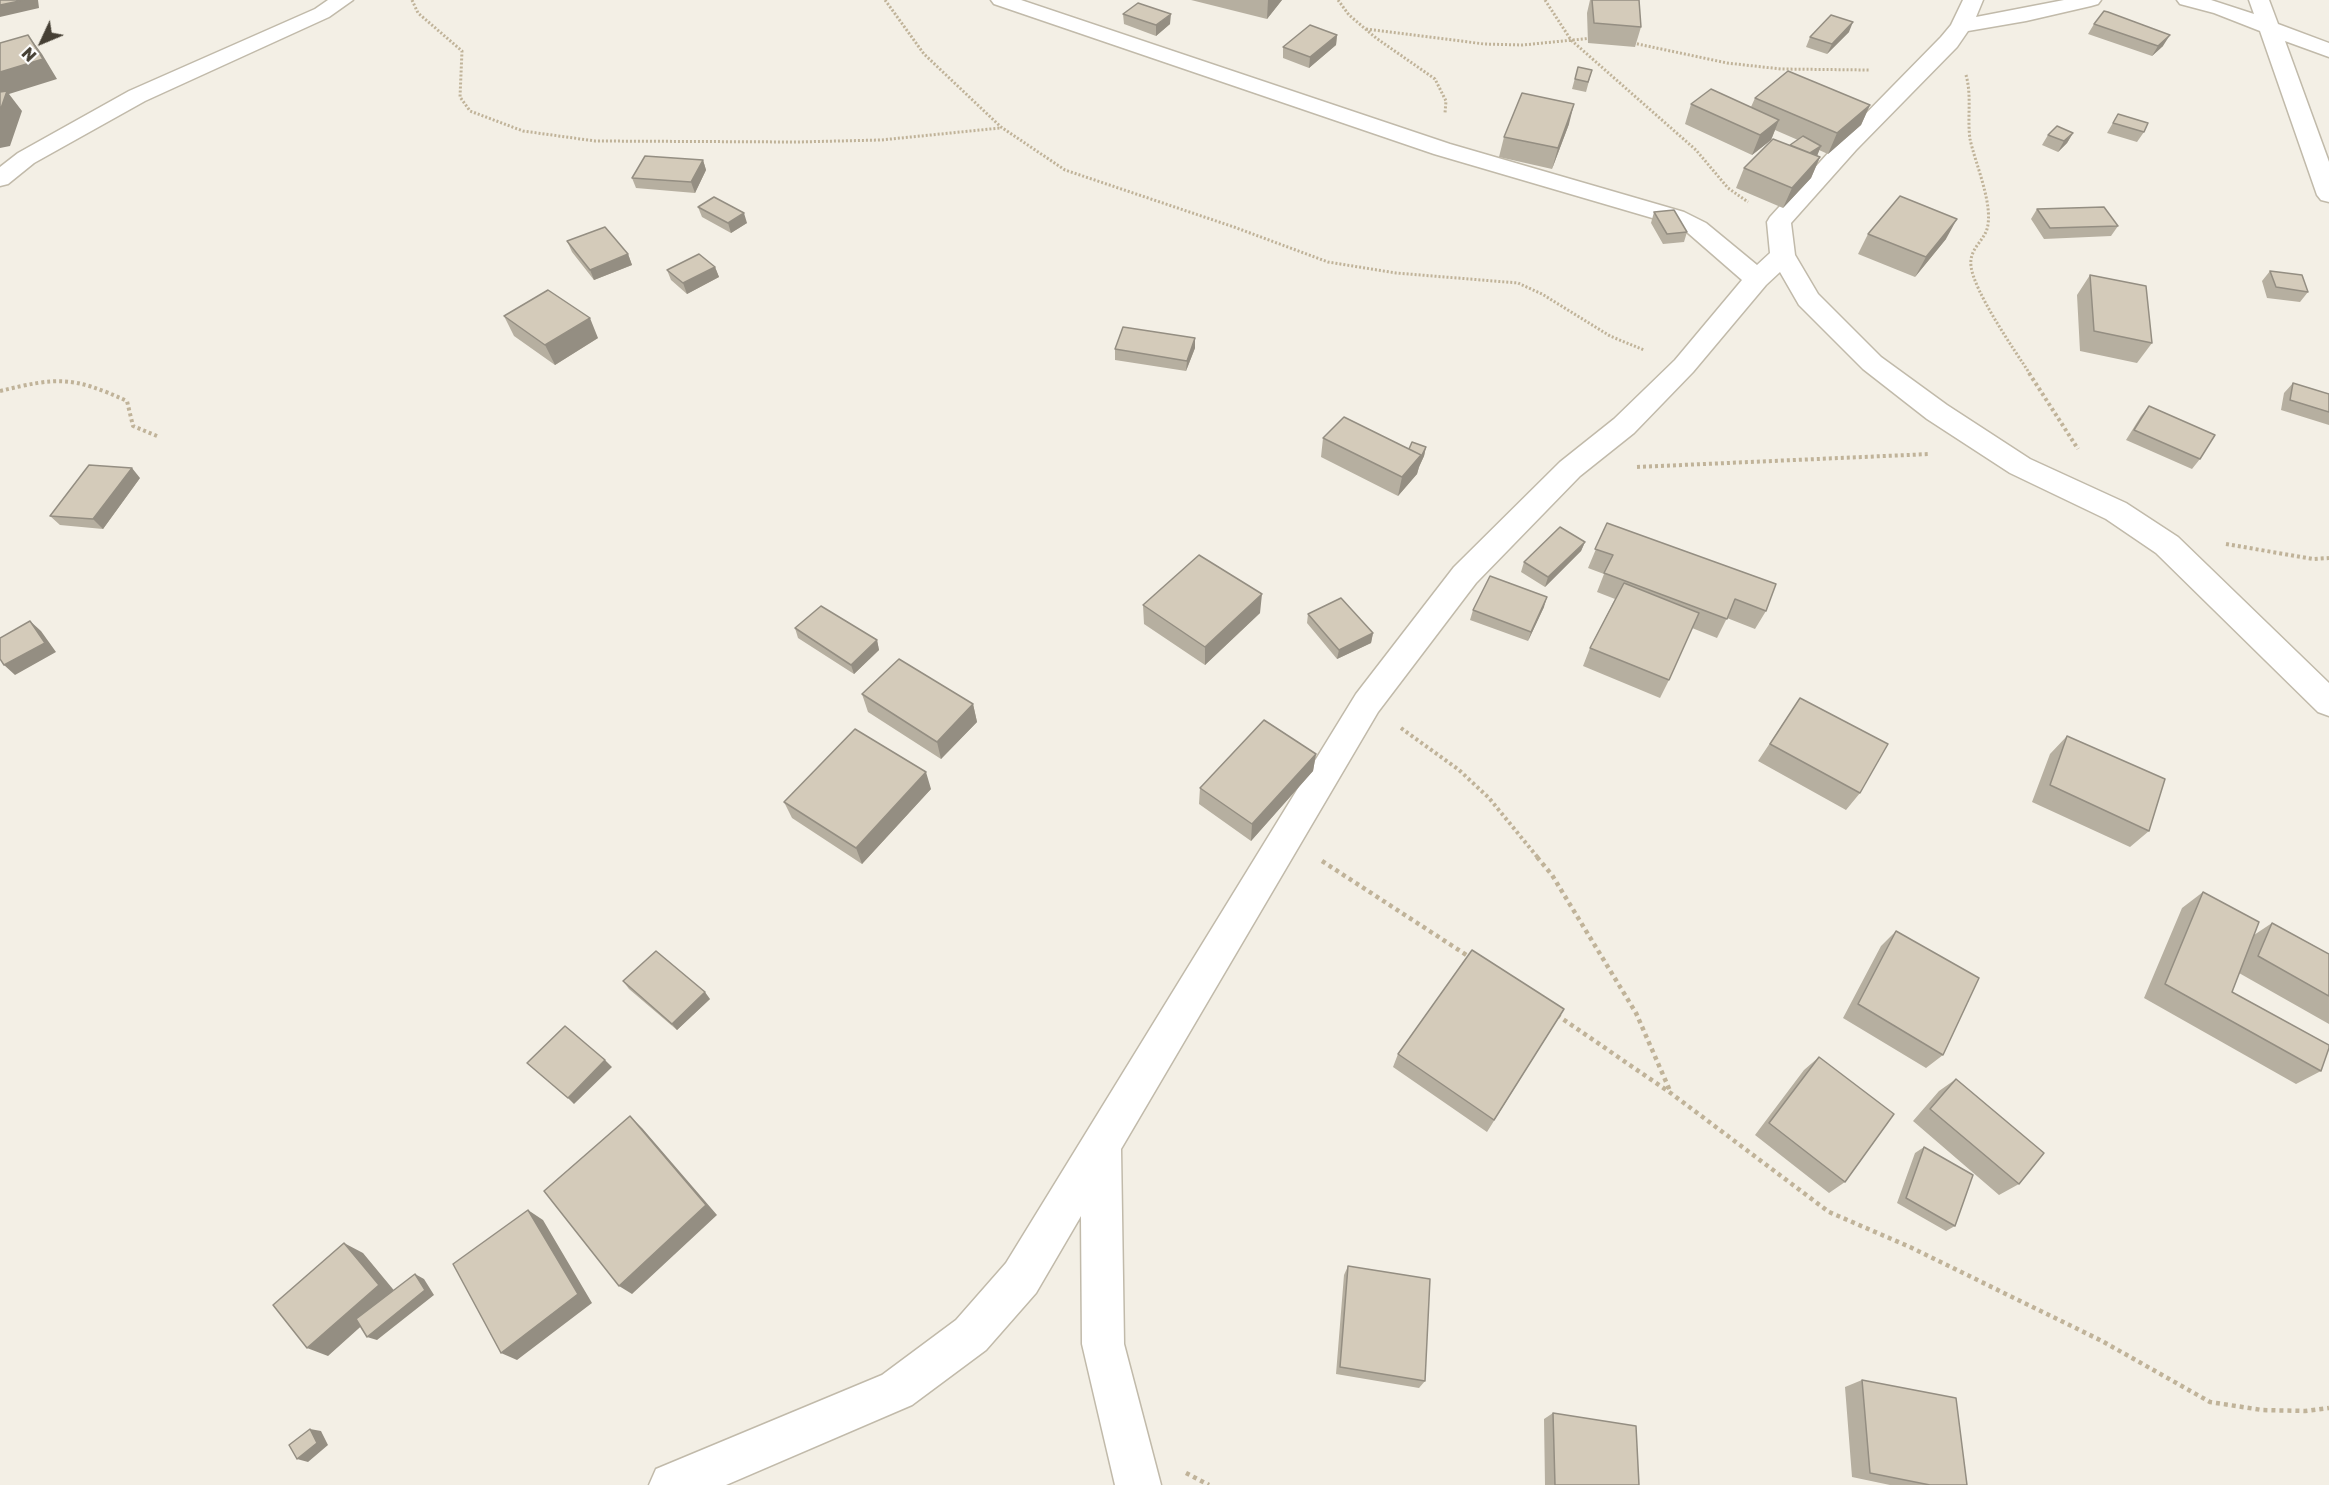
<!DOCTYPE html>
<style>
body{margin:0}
#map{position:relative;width:2329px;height:1485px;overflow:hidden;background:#f3efe5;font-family:"Golos Text",sans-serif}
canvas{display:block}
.north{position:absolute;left:12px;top:12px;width:60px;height:60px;-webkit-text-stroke:4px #fff;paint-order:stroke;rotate:226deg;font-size:16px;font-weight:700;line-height:24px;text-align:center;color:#453f34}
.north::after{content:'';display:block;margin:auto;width:21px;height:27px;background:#453f34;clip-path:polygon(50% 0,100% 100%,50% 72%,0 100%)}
</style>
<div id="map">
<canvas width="2329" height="1485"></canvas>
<div class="north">N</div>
</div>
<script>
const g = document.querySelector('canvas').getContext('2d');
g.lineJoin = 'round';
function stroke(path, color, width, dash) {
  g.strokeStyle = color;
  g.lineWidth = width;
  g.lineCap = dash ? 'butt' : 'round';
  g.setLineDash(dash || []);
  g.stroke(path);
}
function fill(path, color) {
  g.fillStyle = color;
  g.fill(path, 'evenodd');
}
const pathFar2 = new Path2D(`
 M412 0 418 13 462 51 460 97 470 111 523 131 595 141 797 142 881 140 1000 128
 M885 0 924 54 1001 127 1065 170 1234 227 1328 262 1396 273 1518 283 1542 294 1610 336 1644 350
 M1338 0 1349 15 1376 38 1435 79 1446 101 1445 113
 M1545 0 1571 40 1696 150 1728 188 1748 202
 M1366 29 1484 44 1523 45 1593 38
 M1633 43 1727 63 1781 69 1869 70
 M1966 75C1972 96 1967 118 1970 139 1975 163 1994 205 1987 229 1983 242 1969 249 1971 266 1974 292 2015 351 2030 374`);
const pathFar1 = new Path2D(`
 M2029 373 2078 449
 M0 391C58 377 72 376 127 401L133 426 157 436
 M1637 467 1930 454
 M2226 544 2313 559 2329 558
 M1401 728 1459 770 1489 798 1539 859`);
const path = new Path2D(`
 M1537 857 1552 875 1636 1013 1671 1093
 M1322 861 1471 958
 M1557 1015 1672 1094 1829 1212 1910 1247 2102 1341 2210 1402 2262 1410 2305 1411 2329 1408
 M1186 1473 1209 1485`);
const street = new Path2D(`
 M328 0H353L329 17 145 101 34 163 8 184 0 186V167L18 153 129 91 315 9Z
 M991 0H1021L1450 144 1684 212 1706 223 1757 265 1770 253 1767 222 1770 217 1840 140 1941 37 1951 25 1963 0H1983L1976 17 2064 0H2101L2098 4 2091 6 2026 21 1968 31 1957 47 1856 150 1791 223 1795 255 1818 294 1881 357 1947 405 2030 459 2126 503 2178 537 2329 683V716L2318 712 2156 553 2106 519 2010 473 1927 419 1863 369 1799 305 1780 272 1766 285 1693 372 1634 433 1580 476 1476 583 1378 712 1121 1149 1124 1344 1161 1485H1115L1082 1344 1081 1216 1036 1293 986 1350 912 1405 726 1485H649L656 1469 882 1375 956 1320 1006 1263 1356 694 1454 567 1560 462 1614 419 1675 360 1742 280 1688 233 1666 222 1434 154 994 4Z
 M2177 0H2211L2254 14 2249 0H2269L2278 24 2329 43V57L2285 41 2329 162V202L2321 200 2317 195 2260 31 2214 13 2180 4Z`);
const wall = new Path2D(`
 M1191 0H1282L1267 19Z
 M1590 0H1639L1641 27 1635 47 1588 43 1587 13Z
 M1123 14 1170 24 1156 36 1124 24Z
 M2094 24 2163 46 2152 56 2088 34Z
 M1849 32 1827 54 1806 47 1810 37Z
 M1337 35 1336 45 1309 68 1283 58V47Z
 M1578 67 1592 70 1586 92 1572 89Z
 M1755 98 1870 105 1861 125 1828 154 1819 150 1817 156 1820 157 1811 178 1783 208 1736 188 1744 168 1790 145 1798 140 1775 130 1771 140 1752 155 1685 124 1691 104 1751 107Z
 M2118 114 2144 132 2137 142 2107 133Z
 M1569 124 1552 169 1499 157 1504 137Z
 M2073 133 2067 143 2058 152 2042 145 2048 135Z
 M703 160 706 170 695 193 636 188 632 178Z
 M698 207 747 223 731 233 702 217Z
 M2037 209 2118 226 2111 236 2044 239 2031 219Z
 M1654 212 1687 232 1684 242 1663 244 1651 223Z
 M1868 234 1946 239 1915 277 1858 254Z
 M567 241 628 254 632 265 594 280 572 252Z
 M715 267 719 277 687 294 671 280 667 270Z
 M2270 271 2308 292 2300 302 2267 298 2262 281Z
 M2090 275 2152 343 2137 363 2080 351 2077 295Z
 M504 316 598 338 555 365 514 336Z
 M1195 348 1186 371 1115 360V349Z
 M2293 383 2329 394V425L2281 410 2284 393Z
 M2149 406 2200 459 2192 469 2126 440 2141 416Z
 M1323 438 1409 449 1426 447 1424 456 1419 467 1417 474 1398 496 1321 457Z
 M140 478 103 529 60 525 50 516Z
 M1607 523 1766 611 1755 629 1727 618 1717 638 1692 628 1669 680 1660 698 1583 666 1590 648 1615 599 1597 592 1604 574 1588 568Z
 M1585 542 1581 551 1545 587 1521 572 1524 562Z
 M1143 605 1260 613 1205 665 1144 624Z
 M1544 607 1528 641 1470 620 1473 610Z
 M1308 614 1373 633 1371 643 1337 659 1307 623Z
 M795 628 877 640 879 650 854 674 798 638Z
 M862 694 973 704 977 722 941 759 868 712Z
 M1800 698 1860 793 1846 810 1758 761Z
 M2067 736 2149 831 2130 847 2032 802 2050 754Z
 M1316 754 1313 771 1251 841 1199 804 1200 788Z
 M931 789 862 864 792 818 784 802Z
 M2203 892 2254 935 2272 923 2329 954V1024L2239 973 2232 992 2321 1071 2296 1084 2144 998 2182 908Z
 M1896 931 1943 1055 1926 1068 1843 1018 1881 946Z
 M623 981 710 999 677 1030 629 989Z
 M1564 1009 1487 1132 1393 1067 1398 1054Z
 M1819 1057 1845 1182 1829 1193 1755 1135 1804 1070Z
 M1956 1079 2019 1184 1999 1195 1913 1121 1939 1091Z
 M1924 1147 1955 1226 1946 1231 1897 1203 1915 1153Z
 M1348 1266 1425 1381 1419 1388 1336 1374 1344 1275Z
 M1862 1380 1967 1485H1890L1852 1477 1845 1387Z
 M1553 1413 1639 1485H1545L1544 1419Z`);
const shadedWall = new Path2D(`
 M24 0H38L39 8 0 17V5Z
 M1268 0H1282L1267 19Z
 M1171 14 1170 24 1156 36V25Z
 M1853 22 1849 32 1827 54 1832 44Z
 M28 35 42 54 57 79 9 94 22 111 10 146 0 148V72Z
 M1337 35 1336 45 1309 68 1310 57Z
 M2170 35 2163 46 2152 56 2158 46Z
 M1574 104 1569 124 1552 169 1558 148Z
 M1870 105 1861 125 1828 154 1837 133Z
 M1779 120 1771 140 1752 155 1760 135Z
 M2073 133 2067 143 2058 152 2064 141Z
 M1821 146 1817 156 1802 159Z
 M1820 157 1811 178 1783 208 1792 188Z
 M703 160 706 170 695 193 691 182Z
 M744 213 747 223 731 233 728 223Z
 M1957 219 1946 239 1915 277 1926 257Z
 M628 254 632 265 594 280 590 270Z
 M715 267 719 277 687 294 683 283Z
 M590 318 598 338 555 365 545 345Z
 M1195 338V348L1186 371 1187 361Z
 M1426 447 1424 456 1419 467 1417 474 1398 496 1402 477Z
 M132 468 140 478 103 529 93 519Z
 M1585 542 1581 551 1545 587 1548 577Z
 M1262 594 1260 613 1205 665V647Z
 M1547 597 1544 607 1528 641 1531 632Z
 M30 621 41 631 56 652 15 675 4 665Z
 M1373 633 1371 643 1337 659 1339 650Z
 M877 640 879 650 854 674 851 665Z
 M973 704 977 722 941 759 937 742Z
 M1316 754 1313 771 1251 841 1252 824Z
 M926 772 931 789 862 864 856 848Z
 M705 992 710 999 677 1030 672 1024Z
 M605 1060 612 1067 574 1104 568 1098Z
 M630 1116 642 1128 717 1215 632 1294 619 1286Z
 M528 1210 543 1220 592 1303 517 1360 501 1353Z
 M344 1243 363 1253 397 1294 328 1356 307 1348Z
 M415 1274 424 1279 434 1295 377 1340 367 1337Z
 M310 1429 321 1431 328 1445 308 1462 297 1459Z`);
const building = new Path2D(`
 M0 0H24L0 5Z
 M1592 0H1639L1641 27 1594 23Z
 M1138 3 1171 14 1156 25 1123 14Z
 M2104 11 2108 12 2170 35 2158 46 2094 24Z
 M1831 15 1853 22 1832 44 1810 37Z
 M1310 25 1337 35 1310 57 1283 47Z
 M28 35 43 59 0 72V43Z
 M1578 67 1592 70 1588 82 1575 79Z
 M1788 71 1870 105 1837 133 1755 98Z
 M1711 89 1779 120 1760 135 1691 104Z
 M7 91 0 111V92Z
 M1522 93 1574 104 1558 148 1504 137Z
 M2118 114 2148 123 2144 132 2113 123Z
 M2057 126 2073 133 2064 141 2048 135Z
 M1803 136 1821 146 1810 153 1790 145Z
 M1773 139 1820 157 1792 188 1744 168Z
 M645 156 703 160 691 182 632 178Z
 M1900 196 1957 219 1926 257 1868 234Z
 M714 197 744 213 728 223 698 207Z
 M2104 207 2118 226 2050 228 2037 209Z
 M1674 210 1687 232 1667 234 1654 212Z
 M605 227 628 254 590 270 567 241Z
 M699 254 715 267 683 283 667 270Z
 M2270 271 2302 275 2308 292 2276 287Z
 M2090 275 2146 286 2152 343 2094 331Z
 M548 290 590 318 545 345 504 316Z
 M1123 327 1195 338 1187 361 1115 349Z
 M2293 383 2329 394V412L2290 400Z
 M2149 406 2215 435 2200 459 2134 430Z
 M1344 417 1421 455 1402 477 1323 438Z
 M1412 442 1426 447 1421 457V455L1409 449Z
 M89 465 132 468 93 519 50 516Z
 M1607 523 1776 584 1766 611 1735 599 1727 619 1604 573 1613 555 1595 549Z
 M1560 527 1585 542 1548 577 1524 562Z
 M1199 555 1262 594 1205 647 1143 605Z
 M1490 576 1547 597 1531 632 1473 610Z
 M1624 583 1699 613 1669 680 1590 648Z
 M1341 598 1373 633 1339 650 1308 614Z
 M821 606 877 640 851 665 795 628Z
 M30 621 45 643 4 665 0 659V638Z
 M899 659 973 704 937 742 862 694Z
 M1800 698 1888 744 1860 793 1770 744Z
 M1264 720 1316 754 1252 824 1200 788Z
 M855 729 926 772 856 848 784 802Z
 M2067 736 2165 779 2149 831 2050 785Z
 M2203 892 2259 922 2232 992 2329 1045V1048L2321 1071 2165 984Z
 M2272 923 2329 954V996L2258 956Z
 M1896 931 1979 978 1943 1055 1858 1004Z
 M1472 950 1564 1009 1494 1120 1398 1054Z
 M656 951 705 992 672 1024 623 981Z
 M565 1026 605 1060 568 1098 527 1063Z
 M1819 1057 1894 1114 1845 1182 1769 1123Z
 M1956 1079 2044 1153 2019 1184 1930 1109Z
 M630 1116 706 1205 619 1286 544 1191Z
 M1924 1147 1973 1175 1955 1226 1906 1198Z
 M528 1210 578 1294 501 1353 453 1264Z
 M344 1243 379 1285 307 1348 273 1305Z
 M1348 1266 1430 1279 1425 1381 1340 1367Z
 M415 1274 425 1290 367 1337 356 1319Z
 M1862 1380 1956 1398 1967 1485H1930L1870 1473Z
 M1553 1413 1636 1426 1639 1485H1555Z
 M310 1429 317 1443 297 1459 289 1445Z`);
stroke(street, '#c1baaa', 3);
stroke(pathFar2, '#c0b399', 3, [2, 2]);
stroke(pathFar1, '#c0b399', 4, [3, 3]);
stroke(path, '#c0b399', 4.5, [4, 4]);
fill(street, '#fff');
fill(wall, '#b6afa0');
fill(shadedWall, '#948e82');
fill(building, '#d4cbba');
stroke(building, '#948e82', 1.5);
</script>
